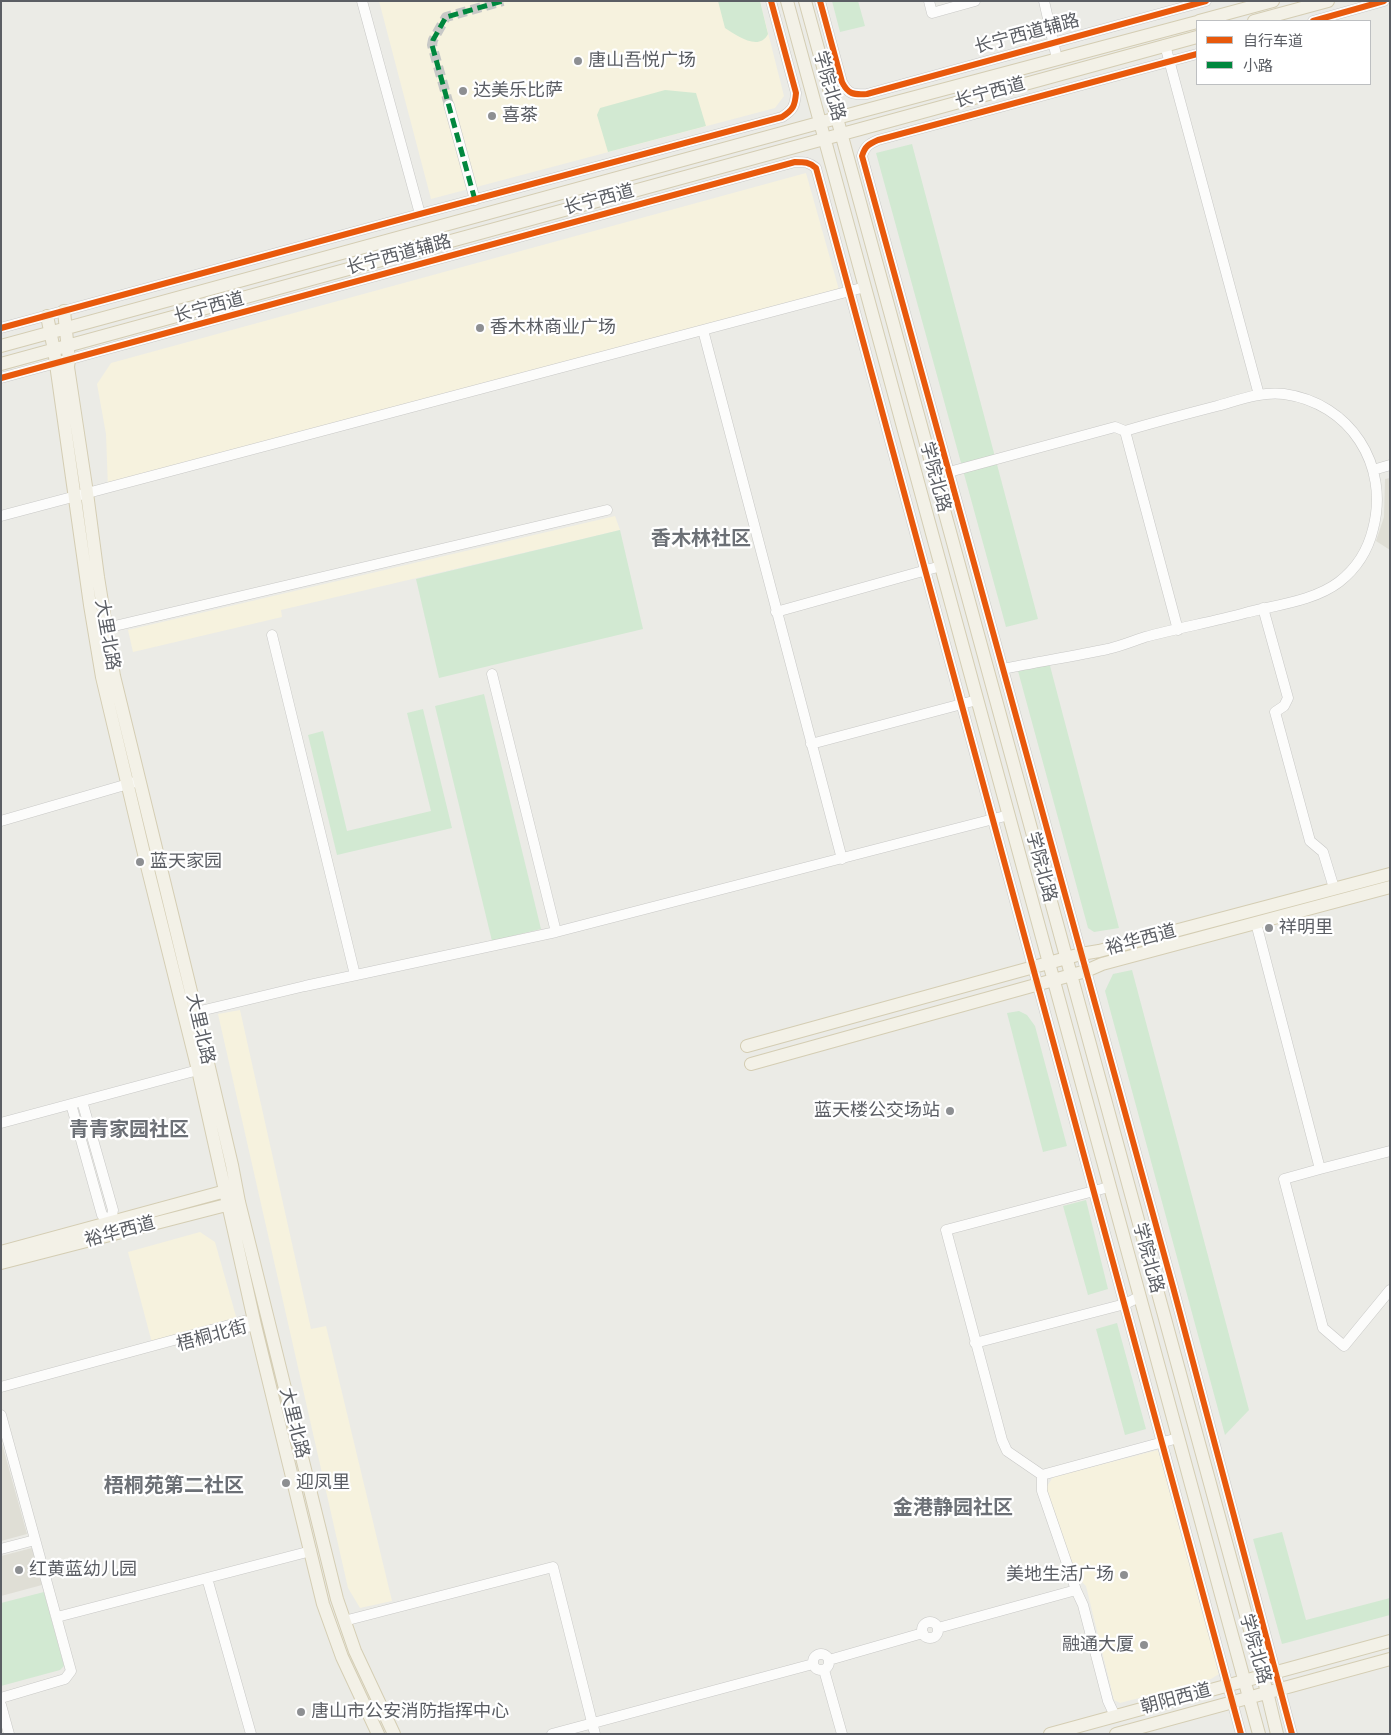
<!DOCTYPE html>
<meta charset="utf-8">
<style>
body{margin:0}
#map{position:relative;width:1391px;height:1735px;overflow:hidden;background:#ebebe6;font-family:"Open Sans","Noto Sans SC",sans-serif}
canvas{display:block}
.frame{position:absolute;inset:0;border:2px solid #5b5e64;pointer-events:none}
.legend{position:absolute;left:1196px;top:20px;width:175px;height:65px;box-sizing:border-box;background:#fff;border:1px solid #bdbfc1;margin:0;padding:6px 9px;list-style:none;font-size:15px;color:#5b5e64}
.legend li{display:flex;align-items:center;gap:10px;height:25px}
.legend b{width:25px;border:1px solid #bdbfc1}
</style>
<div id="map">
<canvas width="1391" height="1735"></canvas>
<div class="frame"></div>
<ul class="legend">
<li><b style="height:6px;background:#e8590c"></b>自行车道</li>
<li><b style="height:6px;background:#00873e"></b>小路</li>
</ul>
</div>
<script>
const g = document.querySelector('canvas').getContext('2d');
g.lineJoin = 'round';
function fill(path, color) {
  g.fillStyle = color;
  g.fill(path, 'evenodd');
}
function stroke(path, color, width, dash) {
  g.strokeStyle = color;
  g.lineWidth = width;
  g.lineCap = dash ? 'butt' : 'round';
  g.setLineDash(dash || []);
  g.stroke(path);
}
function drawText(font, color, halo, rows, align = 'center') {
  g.font = font + ' "Open Sans","Noto Sans SC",sans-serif';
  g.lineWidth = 4.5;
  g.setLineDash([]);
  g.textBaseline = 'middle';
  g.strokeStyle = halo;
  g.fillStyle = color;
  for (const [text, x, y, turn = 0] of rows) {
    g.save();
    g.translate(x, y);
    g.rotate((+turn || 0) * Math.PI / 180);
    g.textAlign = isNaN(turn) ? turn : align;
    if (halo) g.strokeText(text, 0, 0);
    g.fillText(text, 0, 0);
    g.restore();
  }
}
const commercial = new Path2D(`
 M379 1H760L784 96 775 108 431 199Z
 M806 173 839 290 108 488 106 434 97 384 111 363Z
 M615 516 620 530 281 610 282 617 133 652 128 630Z
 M240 1010 311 1329 326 1326 392 1601 360 1608 348 1588 218 1014Z
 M200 1232 215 1242 237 1320 152 1343 128 1252Z
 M1158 1450 1218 1666 1219 1674 1211 1679 1120 1703 1114 1700 1086 1586 1075 1575 1046 1488 1053 1477Z`);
const education = new Path2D(`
 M1390 478V550L1376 541 1384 517 1385 479Z
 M1 1440 27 1534 1 1541Z
 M32 1548 42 1585 1 1596V1556Z`);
const green = new Path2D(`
 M718 1H760L768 34C759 52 736 35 725 28Z
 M832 1H858L865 26 840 32Z
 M665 90 696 93 706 126 608 152 597 115 600 108Z
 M912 144 1038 619 1006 627 876 153Z
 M620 530 643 629 439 678 416 579Z
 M1049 662 1119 928 1094 932 1088 928 1018 671Z
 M484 694 541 929 492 941 435 706Z
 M423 709 452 828 337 855 308 735 323 731 347 831 431 811 407 713Z
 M1132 970 1249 1410 1225 1435 1105 991 1113 974Z
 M1019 1011 1027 1015 1035 1026 1067 1146 1043 1152 1007 1013Z
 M1086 1200 1108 1289 1088 1295 1063 1206Z
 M1117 1323 1146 1429 1125 1435 1096 1329Z
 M1282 1532 1306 1620 1390 1598V1615L1282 1644 1253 1539Z
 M44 1592 64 1666 60 1670 1 1686V1603Z`);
const minorTunnel = new Path2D(`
 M449 105 432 45 433 40 446 17 503 1`);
const minor = new Path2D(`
 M362 1 420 214
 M820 1 842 82C848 94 853 95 867 94L1206 1
 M929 1 932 13 975 1
 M1044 1 1057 59
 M1313 21 1384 1
 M1165 45 1259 395
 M1197 54 878 140C869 144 865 146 862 156L1173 1287 1292 1734
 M449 105 475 200
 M1 328 420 214 782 117C793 110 795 106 796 93L771 1
 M703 330 842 859
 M1 378 795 162C805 162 809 162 816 168L1241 1734
 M1373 470 1390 465
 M949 472 1115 427 1125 431
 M1 516 865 287
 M1263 608 1288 698 1284 706 1275 712 1310 841 1323 852 1334 888
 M776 612 941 566
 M106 628 607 510
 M272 635 355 975
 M1003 669C1038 662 1074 656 1108 649 1121 646 1133 641 1145 637 1178 628 1212 622 1245 613 1276 605 1314 601 1339 582 1357 568 1368 550 1373 529 1390 465 1350 403 1284 394 1262 391 1239 400 1217 406 1186 414 1155 422 1125 431L1178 630
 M492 674 556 932
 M811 744 977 700
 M1 821 135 782
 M1256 923 1320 1169 1390 1151
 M196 1012 305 986 556 932 1009 815
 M82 1101 113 1210 111 1222
 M71 1104 102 1215 111 1222
 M1 1123 198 1070
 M1320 1169 1284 1179 1323 1328 1344 1346 1390 1290
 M1109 1187 946 1230 1002 1440 1007 1451 1042 1475V1491L1076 1590 1083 1605 1108 1701 1115 1716
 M198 1340 255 1325
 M975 1343 1125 1304 1139 1297
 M1 1387 244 1321 255 1325
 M1 1415 71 1671 65 1679 1 1698
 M1042 1475 1178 1438
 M1 1549 35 1540
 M207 1578 251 1734
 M57 1617 311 1551
 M344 1621 553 1567 595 1734
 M922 1630a8 8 0 1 1 16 0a8 8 0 1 1-16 0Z
 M938 1628 1076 1590
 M813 1662a8 8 0 1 1 16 0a8 8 0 1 1-16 0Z
 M829 1660 923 1633
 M824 1670 842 1734
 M1 1705 9 1734
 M552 1734 813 1664`);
const major = new Path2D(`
 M787 1 1259 1734
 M805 1 1267 1692 1277 1734
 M1199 21 1273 1
 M1254 21 1328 1
 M64 311 69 360 68 367 87 493 98 577 114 676 196 1012 232 1165 239 1202 337 1599 355 1651 394 1734
 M47 316 54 350 90 605 102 677 145 858 198 1070 255 1325 323 1604 342 1657 378 1734
 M1 346 870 109 1197 22
 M1 364 1197 37
 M747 1046 1081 954 1099 951 1390 874
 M751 1064 1086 971 1102 964 1390 887
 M1 1252 233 1189
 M1 1263 234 1203
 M1050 1734 1390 1641
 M1116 1734 1390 1659`);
const quiet = new Path2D(`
 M475 200 432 45 433 40 446 17 503 1`);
const cycleway = new Path2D(`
 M820 1 842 82C848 94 853 95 867 94L1206 1
 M1313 21 1384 1
 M1197 54 878 140C869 144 865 146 862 156L1173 1287 1292 1734
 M1 328 420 214 782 117C793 110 795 106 796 93L771 1
 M1 378 795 162C805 162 809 162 816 168L1241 1734`);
const markers = [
 [578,61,5,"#8d8f92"],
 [463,91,5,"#8d8f92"],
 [492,116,5,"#8d8f92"],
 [480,328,5,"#8d8f92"],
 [140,862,5,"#8d8f92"],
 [1269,928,5,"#8d8f92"],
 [950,1111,5,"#8d8f92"],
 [286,1483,5,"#8d8f92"],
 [19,1570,5,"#8d8f92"],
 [1124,1575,5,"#8d8f92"],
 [1144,1645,5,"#8d8f92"],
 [301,1712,5,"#8d8f92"]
];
const streetNames = [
 ["长宁西道辅路",1027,34,-15],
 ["学院北路",829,86,74],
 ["长宁西道",990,93,-15],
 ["长宁西道",599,200,-15],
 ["长宁西道辅路",399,255,-15],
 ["长宁西道",209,308,-15],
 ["学院北路",935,477,75],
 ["大里北路",107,635,80],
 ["学院北路",1041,867,75],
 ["裕华西道",1141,940,-15],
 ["大里北路",200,1029,77],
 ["裕华西道",120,1232,-15],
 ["学院北路",1148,1258,75],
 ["梧桐北街",212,1336,-15],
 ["大里北路",294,1423,76],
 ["学院北路",1255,1649,74],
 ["朝阳西道",1176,1699,-15]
];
const poiNames = [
 ["唐山吾悦广场",588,61],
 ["达美乐比萨",473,91],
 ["喜茶",502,116],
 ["香木林商业广场",490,328],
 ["蓝天家园",150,862],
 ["祥明里",1279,928],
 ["蓝天楼公交场站",940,1111,"right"],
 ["迎凤里",296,1483],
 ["红黄蓝幼儿园",29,1570],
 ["美地生活广场",1114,1575,"right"],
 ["融通大厦",1134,1645,"right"],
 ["唐山市公安消防指挥中心",311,1712]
];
const quarterNames = [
 ["香木林社区",701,539],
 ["青青家园社区",129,1130],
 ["梧桐苑第二社区",174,1486],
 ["金港静园社区",953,1508]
];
fill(commercial, '#f6f2de');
fill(education, '#dfded5');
fill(green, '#d2e9d2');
stroke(minorTunnel, '#c7c8c6', 10, [10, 5]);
stroke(minor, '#c8c8c6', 11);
stroke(major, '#d4cdb3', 14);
stroke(minor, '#fcfcfb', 10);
stroke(major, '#f3f1e7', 12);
stroke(quiet, '#00873e', 5, [10, 5]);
stroke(cycleway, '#e8590c', 6);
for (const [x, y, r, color] of markers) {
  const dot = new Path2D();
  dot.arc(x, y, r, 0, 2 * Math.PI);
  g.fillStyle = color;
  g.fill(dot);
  stroke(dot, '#fff', 2);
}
drawText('18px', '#5b5e64', '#fff', streetNames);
drawText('18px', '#5b5e64', '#fff', poiNames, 'left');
drawText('bold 20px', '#6c7076', '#fff', quarterNames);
</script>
